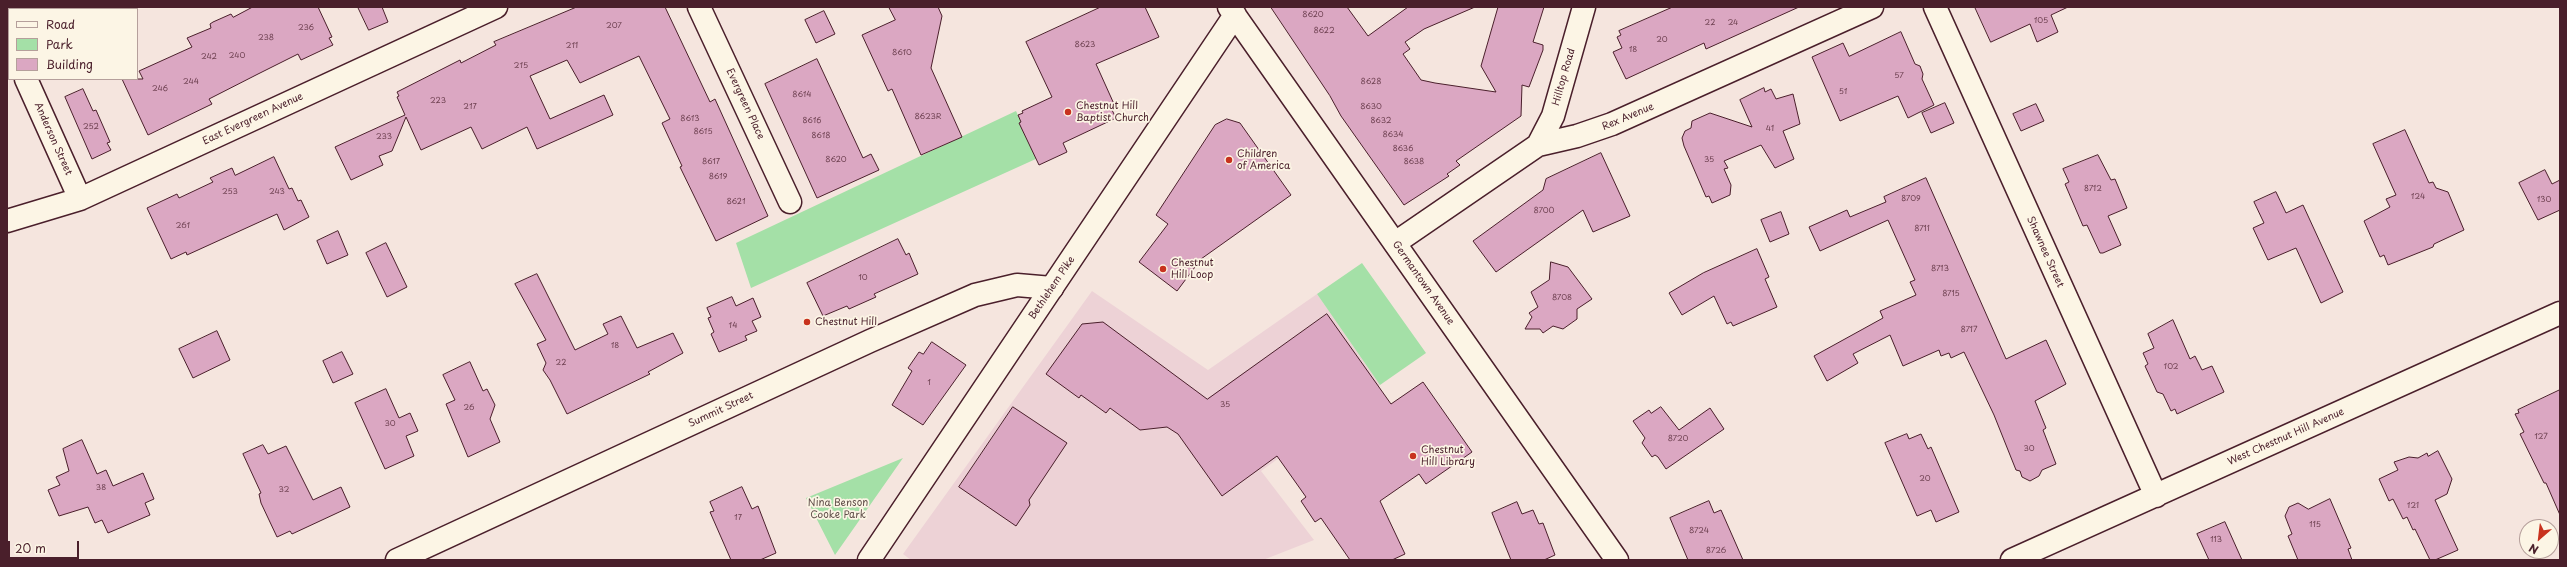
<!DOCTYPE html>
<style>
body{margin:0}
#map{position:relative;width:2567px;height:567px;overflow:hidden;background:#f5e5de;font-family:"Playpen Sans",sans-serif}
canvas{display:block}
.frame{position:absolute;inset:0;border:8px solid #4a1f2b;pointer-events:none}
.legend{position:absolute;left:8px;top:8px;width:130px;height:72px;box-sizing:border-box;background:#fcf5e5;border:1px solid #b59f9b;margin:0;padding:5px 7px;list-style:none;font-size:12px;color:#4a1f2b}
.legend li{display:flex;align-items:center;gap:8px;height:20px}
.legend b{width:20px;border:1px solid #b59f9b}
.north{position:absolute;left:2519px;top:519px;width:40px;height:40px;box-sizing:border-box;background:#fcf5e5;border:1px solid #b59f9b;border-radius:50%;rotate:208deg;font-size:11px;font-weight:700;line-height:16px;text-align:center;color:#4a1f2b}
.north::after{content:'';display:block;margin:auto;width:14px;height:18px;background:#c8321e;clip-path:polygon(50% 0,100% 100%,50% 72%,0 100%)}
.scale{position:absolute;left:8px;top:541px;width:71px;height:18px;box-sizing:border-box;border:2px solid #4a1f2b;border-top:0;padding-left:5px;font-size:12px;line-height:14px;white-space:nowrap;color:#4a1f2b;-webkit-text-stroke:3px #fcf5e5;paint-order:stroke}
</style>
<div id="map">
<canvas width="2567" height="567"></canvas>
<div class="frame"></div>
<ul class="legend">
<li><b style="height:5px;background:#fcf5e5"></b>Road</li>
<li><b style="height:11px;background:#a4e0a7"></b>Park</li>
<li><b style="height:11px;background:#dba7c2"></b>Building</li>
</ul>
<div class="north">N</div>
<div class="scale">20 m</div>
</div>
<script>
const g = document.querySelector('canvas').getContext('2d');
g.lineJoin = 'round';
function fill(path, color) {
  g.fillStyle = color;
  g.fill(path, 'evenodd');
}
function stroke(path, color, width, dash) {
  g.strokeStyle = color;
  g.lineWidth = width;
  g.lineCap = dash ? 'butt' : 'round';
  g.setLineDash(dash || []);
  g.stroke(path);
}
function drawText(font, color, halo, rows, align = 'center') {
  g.font = font + ' "Playpen Sans",sans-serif';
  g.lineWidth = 3.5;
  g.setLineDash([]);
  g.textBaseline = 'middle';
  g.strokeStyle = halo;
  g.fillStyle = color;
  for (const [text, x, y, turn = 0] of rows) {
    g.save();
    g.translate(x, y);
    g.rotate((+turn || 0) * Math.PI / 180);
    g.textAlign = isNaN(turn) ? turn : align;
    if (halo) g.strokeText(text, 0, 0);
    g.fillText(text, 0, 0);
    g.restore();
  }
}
const built = new Path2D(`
 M1092 291 1208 370 1317 294 1380 385 1261 471 1314 540 1263 560H911L903 554Z`);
const green = new Path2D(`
 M1016 111 1038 158 751 288 736 243Z
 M1362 263 1426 353 1380 385 1317 294Z
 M903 458 835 555 806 498Z`);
const building = new Path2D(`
 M253 7H318L332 37 329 38 333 45 301 60 298 54 258 74 209 99 212 104 148 135 122 79H143L139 71 192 47 187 38 211 28 210 24 213 22 231 14 233 17Z
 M358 7H382L388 22 369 30Z
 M577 7H665L710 102 715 99 768 216 716 241 680 167 682 166 662 123 670 119 639 56 580 83 567 60 530 76 550 119 604 95 613 115 537 149 527 127 482 149 471 127 421 150 406 117 392 151 379 156 383 165 351 180 335 147 405 115 397 97 399 96 397 92 460 60 461 63 496 45 494 42Z
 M889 7H938L942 16 931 68 962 137 921 155 892 89 888 91 862 35 895 20Z
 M1101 7H1145L1159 37 1096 64 1114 104 1110 106 1116 118 1063 143 1067 152 1039 165 1019 123 1021 122 1018 115 1023 113 1022 111 1052 97 1026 42Z
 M1271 7H1347L1368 36 1408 7H1475L1424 29 1405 42 1410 49 1403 54 1421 80 1435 83 1496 92 1481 66 1498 7H1544L1533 42 1543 45V50L1529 87 1522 85 1521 116 1456 161 1460 165 1447 174 1449 176 1404 205 1341 116 1330 96Z
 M1673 7H1799L1706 49 1704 43 1626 79 1613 52 1622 48 1617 37 1621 35 1619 31Z
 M1975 7H2068L2051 15 2058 32 2037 42 2030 24 1991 42Z
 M824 11 835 34 816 43 805 20Z
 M1901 32 1915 64 1920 66 1923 74 1922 79 1934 105 1908 118 1898 96 1840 121 1812 57 1843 43 1849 56Z
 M817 59 863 158 871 154 879 170 817 198 765 84Z
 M1764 88 1765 92 1771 89 1776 99 1793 94 1800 124 1783 131 1794 159 1775 168 1761 145 1724 161 1728 168 1724 169 1731 185 1730 195 1712 203 1709 196 1706 197 1684 146 1682 138 1685 131 1691 128 1692 121 1710 113 1752 127 1740 100Z
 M83 89 93 111 96 110 110 142 107 143 111 150 92 159 65 97Z
 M1945 103 1954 123 1931 133 1922 113Z
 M2036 104 2044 121 2021 131 2013 114Z
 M1227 119 1240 123 1291 195 1201 259 1177 291 1139 262 1168 224 1156 215 1215 125Z
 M2405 130 2429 183 2433 182 2436 188 2448 192 2464 230 2434 244 2433 247 2388 265 2384 255 2380 257 2364 221 2390 207 2386 199 2396 195 2373 144Z
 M1601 153 1630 216 1593 232 1583 210 1496 272 1473 241 1543 190 1546 179Z
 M2098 155 2111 180 2115 179 2127 208 2108 216 2121 245 2103 253H2100L2087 225 2083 226 2065 184 2069 182 2063 169Z
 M274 157 289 189 292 188 298 201 301 200 309 217 284 230 277 214 187 255 186 252 171 259 147 208 177 194 179 198 213 182 210 178 232 168 235 175Z
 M2545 170 2552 184 2560 180V210L2538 220 2519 183Z
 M1926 178 2006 359 2046 340 2066 384 2035 401 2046 428 2043 430 2056 464 2042 470 2039 476 2030 481 2022 477 2020 471 2016 470 1994 415 1964 352 1951 358 1949 353 1941 356 1939 350 1903 366 1890 335 1853 354 1858 363 1827 381 1814 356 1883 318 1880 311 1916 295 1910 282 1915 280 1888 220 1820 251 1809 227 1847 210 1850 217 1886 202 1884 197Z
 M2276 192 2286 213 2303 205 2343 292 2321 303 2296 248 2268 260 2253 228 2264 223 2254 202Z
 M1781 212 1789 234 1770 242 1761 220Z
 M338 231 348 255 327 264 317 241Z
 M898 239 906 255 909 253 918 274 874 294 876 297 849 309 847 306 823 316 807 283Z
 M386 243 407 287 387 297 366 253Z
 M1757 249 1769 277 1765 279 1777 307 1733 326 1731 322 1727 324 1714 296 1682 315 1669 293 1703 273Z
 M1551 262 1568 267 1592 299 1577 309V319L1563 329 1553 326 1543 333 1540 329H1525L1532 317 1529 313 1538 307 1531 292 1549 280Z
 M537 274 575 350 608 334 603 324 621 316 637 348 673 333 683 353 648 372 650 374 567 414 550 380 543 370 546 363 537 344 546 340 515 284Z
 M732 297 736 306 753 298 761 317 752 321 757 331 745 336 747 340 719 352 711 334 714 332 708 318 711 317 707 308Z
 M1327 314 1391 404 1423 382 1472 452 1426 484 1419 474 1380 501 1405 554 1392 560H1350L1321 518 1315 522 1301 501 1306 497 1277 456 1222 496 1178 434 1167 427 1140 430 1110 408 1106 413 1081 395 1079 398 1046 374 1082 324 1103 322 1207 399Z
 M2173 320 2190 359 2195 356 2202 370 2212 366 2224 392 2177 414 2175 409 2171 411 2163 394 2157 392 2145 366 2148 364 2143 353 2154 348 2148 334Z
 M217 331 230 360 193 378 179 349Z
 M932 342 966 365 923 425 892 405 912 371 908 368 919 352 923 354Z
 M342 352 353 374 333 383 323 361Z
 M470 362 483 391 487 389 495 405 490 419 500 442 468 457 446 404 455 400 443 375Z
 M386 389 399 418 410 413 418 431 406 436 414 456 385 469 355 403Z
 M2560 390V515L2546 483H2544L2520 434 2524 432 2515 414 2519 413 2518 410Z
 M1013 407 1067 443 1029 500 1030 505 1016 526 959 487Z
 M1661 407 1679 430 1710 408 1724 429 1666 469 1658 457 1655 455 1652 457 1642 443 1645 438 1633 421 1649 410 1651 413Z
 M1907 434 1909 439 1921 434 1928 449 1931 447 1959 512 1936 522 1931 510 1917 516 1885 443Z
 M82 440 97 474 106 470 113 486 143 473 154 499 145 503 150 515 108 533 102 520 95 523 88 507 59 516 48 490 60 485 56 477 69 471 63 449Z
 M263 445 268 454 286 446 313 500 341 487 350 507 292 534 290 531 277 537 261 503 259 494 261 493 243 454Z
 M2438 451 2452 479 2447 494 2435 500 2458 550 2435 560H2430L2415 529 2413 530 2407 517 2403 519 2393 499 2389 501 2379 479 2398 470 2394 462 2409 457 2418 458 2427 453 2428 456Z
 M742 487 752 509 758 506 776 553 760 560H731L710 512 714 511 710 502Z
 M2330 499 2351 548 2348 549 2352 560H2298L2288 536 2292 534 2285 516 2289 507 2298 503 2308 509Z
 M1709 501 1714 513 1721 510 1743 560H1688L1670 518Z
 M1517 502 1522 514 1533 510 1539 524 1543 523 1555 555 1544 560H1511L1492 513Z
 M2225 522 2242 560H2209L2197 534Z`);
const minor = new Path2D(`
 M699 7 790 202
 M1935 7 2156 496
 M7 37 9 42
 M26 79 80 199
 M1538 145 1553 116 1584 7
 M7 221 80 199 496 7
 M1395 243 1538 145 1577 136 1612 124 1872 7
 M397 560 870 341 975 295 1017 285 1052 288
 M2012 560 2560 313`);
const primary = new Path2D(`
 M1229 7 1617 560
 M869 560 1235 15`);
const markers = [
 [1068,112,4,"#c8321e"],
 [1229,160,4,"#c8321e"],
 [1163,269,4,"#c8321e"],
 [807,322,4,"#c8321e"],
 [1413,456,4,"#c8321e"]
];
const numberNames = [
 ["8620",1313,15],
 ["105",2041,21],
 ["22",1710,23],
 ["24",1733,23],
 ["207",614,26],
 ["236",306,28],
 ["8622",1324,31],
 ["238",266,38],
 ["20",1662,40],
 ["8623",1085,45],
 ["211",572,46],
 ["18",1633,50],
 ["8610",902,53],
 ["240",237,56],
 ["242",209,57],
 ["215",521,66],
 ["57",1899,76],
 ["244",191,82],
 ["8628",1371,82],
 ["246",160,89],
 ["51",1843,92],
 ["8614",802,95],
 ["223",438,101],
 ["217",470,107],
 ["8630",1371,107],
 ["8623R",928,117],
 ["8613",690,119],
 ["8616",812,121],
 ["8632",1381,121],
 ["252",91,127],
 ["41",1770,129],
 ["8615",703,132],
 ["8634",1393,135],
 ["8618",821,136],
 ["233",384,137],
 ["8636",1403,149],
 ["8620",836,160],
 ["35",1709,160],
 ["8617",711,162],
 ["8638",1414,162],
 ["8619",718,177],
 ["8712",2093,189],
 ["253",230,192],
 ["243",277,192],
 ["124",2418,197],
 ["8709",1911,199],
 ["130",2544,200],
 ["8621",736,202],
 ["8700",1544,211],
 ["261",183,226],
 ["8711",1922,229],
 ["8713",1940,269],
 ["10",863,278],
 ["8715",1951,294],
 ["8708",1562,298],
 ["14",733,326],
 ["8717",1969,330],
 ["18",615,346],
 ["22",561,363],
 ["102",2171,367],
 ["1",929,383],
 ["35",1225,405],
 ["26",469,408],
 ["30",390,424],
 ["127",2541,437],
 ["8720",1678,439],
 ["30",2029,449],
 ["20",1925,479],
 ["38",101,488],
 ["32",284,490],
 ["121",2413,506],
 ["17",738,518],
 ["115",2315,525],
 ["8724",1699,531],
 ["113",2216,540],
 ["8726",1716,551]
];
const streetNames = [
 ["Hilltop Road",1564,77,-74],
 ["Evergreen Place",745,104,65],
 ["Rex Avenue",1628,117,-23],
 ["East Evergreen Avenue",253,119,-25],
 ["Anderson Street",53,139,66],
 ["Shawnee Street",2045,252,66],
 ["Germantown Avenue",1423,283,55],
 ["Bethlehem Pike",1052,288,-56],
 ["Summit Street",721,410,-25],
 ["West Chestnut Hill Avenue",2286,437,-24]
];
const poiNames = [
 ["Chestnut Hill",1076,106],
 ["Baptist Church",1076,118],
 ["Children",1237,154],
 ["of America",1237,166],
 ["Chestnut",1171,263],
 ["Hill Loop",1171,275],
 ["Chestnut Hill",815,322],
 ["Chestnut",1421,450],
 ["Hill Library",1421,462]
];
const parkNames = [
 ["Nina Benson",838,503],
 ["Cooke Park",838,515]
];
fill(built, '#edd2d6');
fill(green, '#a4e0a7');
fill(building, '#dba7c2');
stroke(building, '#4a1f2b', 1);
stroke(minor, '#4a1f2b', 25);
stroke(primary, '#4a1f2b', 25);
stroke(minor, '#fcf5e5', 22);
stroke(primary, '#fcf5e5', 22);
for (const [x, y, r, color] of markers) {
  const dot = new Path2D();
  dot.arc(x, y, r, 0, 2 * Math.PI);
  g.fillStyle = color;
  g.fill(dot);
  stroke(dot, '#fcf5e5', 1.5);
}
drawText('8px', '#6e4151', null, numberNames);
drawText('10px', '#4a1f2b', '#fcf5e5', streetNames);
drawText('10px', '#4a1f2b', '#fcf5e5', poiNames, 'left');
drawText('10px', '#604f4a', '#fcf5e5', parkNames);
</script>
